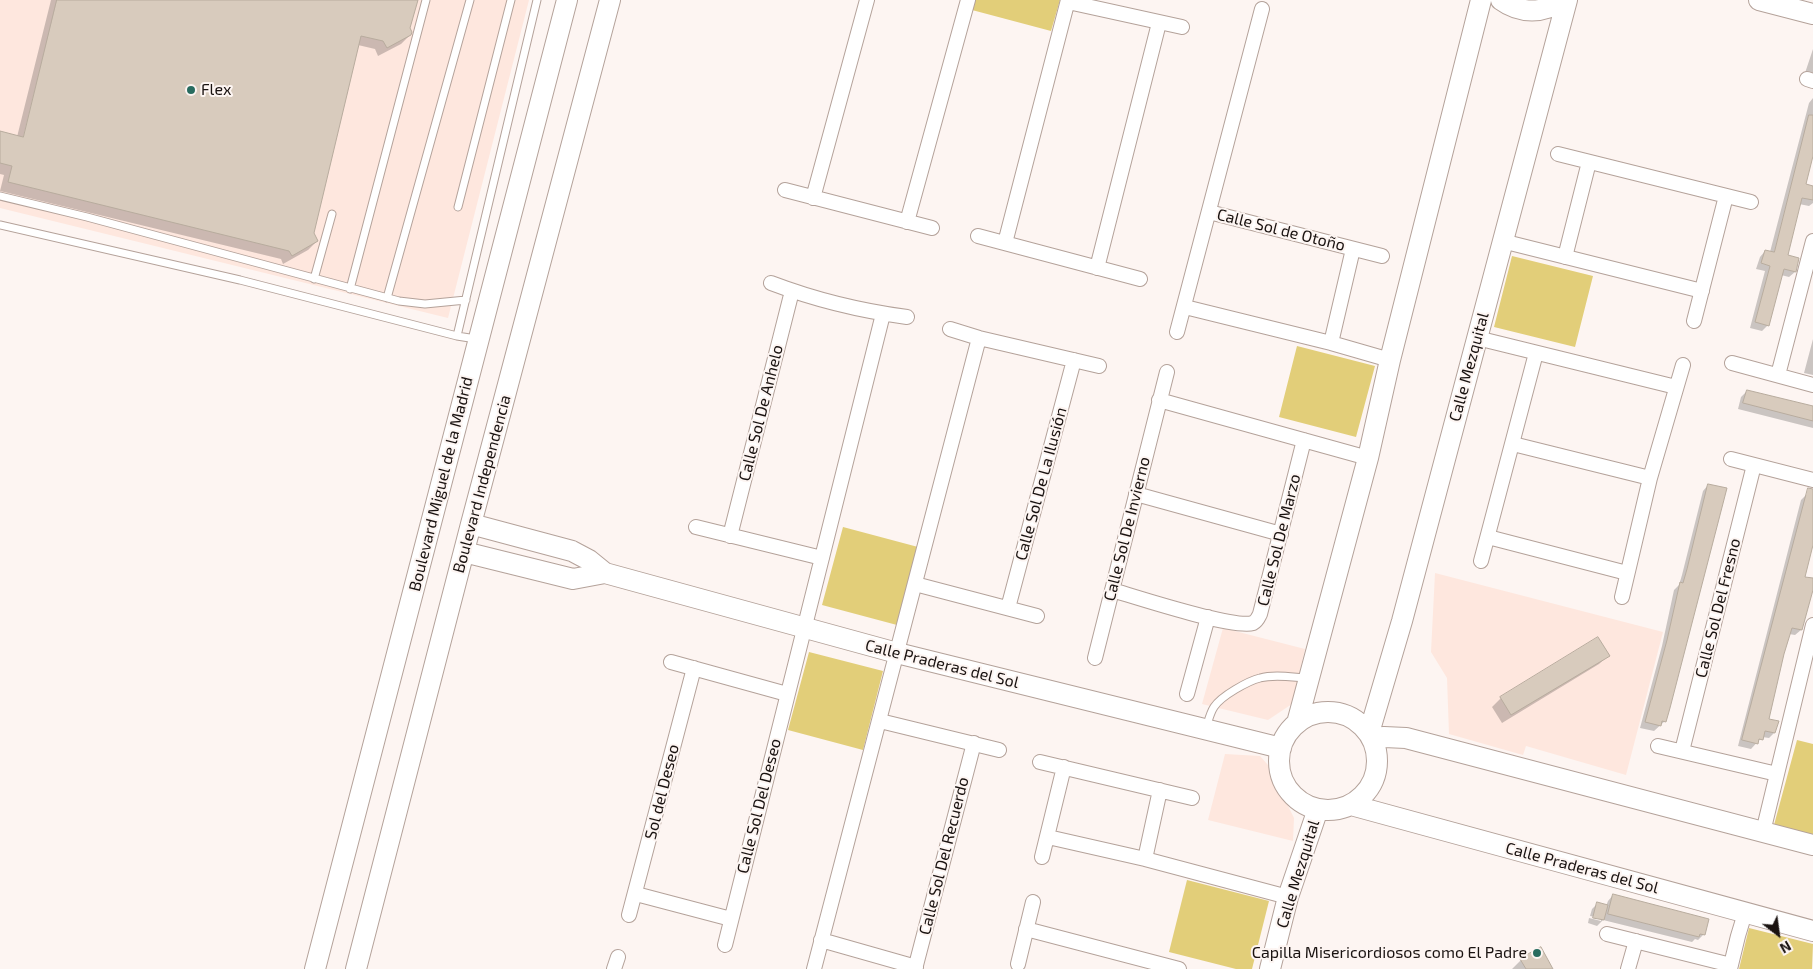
<!DOCTYPE html>
<meta charset="utf-8">
<style>
body{margin:0}
#map{position:relative;width:1813px;height:969px;overflow:hidden;background:#fdf5f2;font-family:"Exo 2",sans-serif}
canvas{display:block}
.north{position:absolute;left:1753px;top:909px;width:50px;height:50px;-webkit-text-stroke:4px #fdf5f2;paint-order:stroke;rotate:150deg;font-size:14px;font-weight:700;line-height:20px;text-align:center;color:#191210}
.north::after{content:'';display:block;margin:auto;width:18px;height:22px;background:#191210;clip-path:polygon(50% 0,100% 100%,50% 72%,0 100%)}
</style>
<div id="map">
<canvas width="1813" height="969"></canvas>
<div class="north">N</div>
</div>
<script>
const g = document.querySelector('canvas').getContext('2d');
g.lineJoin = 'round';
function fill(path, color) {
  g.fillStyle = color;
  g.fill(path, 'evenodd');
}
function stroke(path, color, width, dash) {
  g.strokeStyle = color;
  g.lineWidth = width;
  g.lineCap = dash ? 'butt' : 'round';
  g.setLineDash(dash || []);
  g.stroke(path);
}
function drawText(font, color, halo, rows, align = 'center') {
  g.font = font + ' "Exo 2",sans-serif';
  g.lineWidth = 4;
  g.setLineDash([]);
  g.textBaseline = 'middle';
  g.strokeStyle = halo;
  g.fillStyle = color;
  for (const [text, x, y, turn = 0] of rows) {
    g.save();
    g.translate(x, y);
    g.rotate((+turn || 0) * Math.PI / 180);
    g.textAlign = isNaN(turn) ? turn : align;
    if (halo) g.strokeText(text, 0, 0);
    g.fillText(text, 0, 0);
    g.restore();
  }
}
const built = new Path2D(`
 M0 0H529L448 318 0 208Z
 M1435 573 1663 632 1626 775 1526 746 1523 755 1449 734 1447 678 1431 652Z
 M1223 628 1305 649 1292 704 1268 720 1202 704Z
 M1225 754 1260 756 1268 765 1294 818 1293 841 1208 820Z`);
const green = new Path2D(`
 M975 0H1060L1051 31 972 10Z
 M1512 256 1593 276 1575 347 1494 327Z
 M1297 346 1375 366 1356 437 1279 417Z
 M843 527 918 547 897 625 822 605Z
 M809 652 883 671 863 750 788 730Z
 M1797 740 1813 744V835L1774 825Z
 M1187 880 1269 901 1252 969H1236L1169 952Z
 M1749 928 1813 944 1812 969H1739Z`);
const shadow = new Path2D(`
 M51 0H417L409 28 410 35 401 44 378 56 375 49 358 45 313 233 317 241 308 250 283 264 281 259 0 191 4 175 0 174V133L17 137Z
 M1813 49V75L1805 73Z
 M1813 98V152L1805 185 1813 187V203L1809 206 1799 204 1786 256 1795 272 1789 277 1781 275 1768 325 1762 331 1750 328 1765 271 1756 269 1760 257 1765 251 1770 252 1809 103Z
 M1813 339V375L1804 373Z
 M1747 391 1813 408V428L1738 409 1741 397Z
 M1708 485 1665 721 1654 731 1640 728 1662 646 1674 590 1679 585 1682 575 1703 491Z
 M1806 495 1813 496V541L1804 577 1813 580V585L1801 630 1795 635 1789 634 1767 719 1774 733 1769 738 1762 737 1751 749 1738 746 1801 500Z
 M1598 639 1608 656 1599 664 1502 723 1492 707 1501 698Z
 M1613 895 1704 934 1698 940 1695 939 1692 942 1603 920 1597 926 1588 923 1589 918 1601 921V918L1590 916 1592 909 1598 903 1606 906 1608 901Z
 M1521 960 1552 969H1512Z`);
const building = new Path2D(`
 M57 0H418L410 28 412 32 411 35 387 48 383 41 361 36 314 233 318 241 292 256 289 251 8 182 12 166 0 163V131L23 137Z
 M1809 115H1813V156L1806 184 1813 186V200L1802 198 1788 255 1799 258 1796 272 1784 269 1769 326 1755 322 1770 266 1761 263 1765 250 1774 252Z
 M1747 390 1813 406V421L1743 403Z
 M1708 484 1727 488 1670 708 1666 722 1662 721 1661 726 1645 722 1667 640 1680 582 1683 583 1687 569Z
 M1808 488 1813 489V545L1805 577 1813 578V590L1802 630 1792 628 1784 654 1769 719 1779 721 1775 733 1765 731 1763 740 1759 739 1758 744 1742 740Z
 M1598 637 1610 656 1511 715 1500 697Z
 M1613 894 1709 919 1705 935 1700 934 1699 937 1608 914Z
 M1597 902 1608 905 1604 920 1593 918Z
 M1541 947 1553 969H1526L1520 959Z`);
const lane = new Path2D(`
 M0 196 87 217 399 301 425 304 466 300
 M458 207 511 0
 M0 225 240 280 457 336 476 339
 M314 279 332 214
 M350 289 426 0
 M387 298 470 0
 M457 336 537 0
 M1206 728C1208 722 1210 713 1214 707 1221 696 1248 681 1260 678 1274 674 1291 677 1306 678`);
const street = new Path2D(`
 M1068 2 1182 27
 M1807 79 1813 81
 M1558 154 1751 202
 M785 190 932 228
 M813 198 867 0
 M1209 212 1382 256
 M907 222 968 0
 M978 236 1140 279
 M1502 241 1702 291
 M1005 243 1068 0
 M1565 257 1589 162
 M1097 268 1159 23
 M771 283C813 299 862 311 907 317
 M1185 307 1331 343 1390 360
 M1694 321 1726 196
 M950 329 979 338 1099 366
 M1177 332 1262 9
 M1477 338 1676 387
 M1331 343 1353 249
 M1732 363 1813 385
 M1778 375 1813 241
 M1159 400 1368 458
 M1513 444 1650 478
 M1731 459 1813 480
 M1136 494 1281 534
 M696 527 822 558
 M730 536 792 291
 M1488 537 1627 573
 M1481 561 1536 353
 M915 584 1037 616
 M1112 590C1136 597 1233 629 1253 623 1257 621 1258 618 1260 614L1304 440
 M1622 597 1650 478 1683 365
 M1008 608 1074 360
 M1095 658 1167 372
 M671 662 787 694
 M1187 694 1208 617
 M880 721 999 750
 M1658 746 1777 774
 M1682 751 1754 465
 M1040 762 1192 798
 M1763 832 1813 625
 M1048 837 1145 859 1288 897
 M1042 857 1064 767
 M1145 859 1160 790
 M636 894 731 919
 M629 915 694 668
 M1026 929 1179 969
 M1607 934 1731 965
 M821 940 916 967
 M725 945 883 314
 M1018 964 1033 902
 M614 969 618 957
 M814 969 979 338
 M915 969 974 743
 M1628 969 1636 941
 M1730 969 1738 936 1745 913`);
const secondary = new Path2D(`
 M1501 0C1520 14 1544 14 1563 0
 M1759 0 1813 14
 M471 524 572 551 589 560 605 573 897 653 1281 748
 M464 552 573 579 605 573
 M1279 761a49 49 0 1 1 98 0a49 49 0 1 1-98 0Z
 M1297 723 1368 458 1390 360 1481 0
 M1369 733 1402 621 1567 0
 M1372 738 1384 737 1406 738 1813 845
 M1351 805 1813 931
 M315 969 567 0
 M356 969 471 524 610 0
 M1270 969 1288 897 1318 809`);
const markers = [
 [191,90,5,"#286c5f"],
 [1537,953,5,"#286c5f"]
];
const poiNames = [
 ["Flex",201,90],
 ["Capilla Misericordiosos como El Padre",1527,953,"right"]
];
const streetNames = [
 ["Calle Sol de Otoño",1281,230,14],
 ["Calle Mezquital",1469,367,-75],
 ["Calle Sol De Anhelo",761,413,-76],
 ["Boulevard Miguel de la Madrid",441,484,-76],
 ["Boulevard Independencia",482,484,-75],
 ["Calle Sol De La Ilusión",1041,484,-75],
 ["Calle Sol De Invierno",1127,529,-76],
 ["Calle Sol De Marzo",1279,540,-76],
 ["Calle Sol Del Fresno",1718,608,-76],
 ["Calle Praderas del Sol",942,664,14],
 ["Sol del Deseo",662,792,-76],
 ["Calle Sol Del Deseo",759,806,-76],
 ["Calle Sol Del Recuerdo",944,856,-76],
 ["Calle Praderas del Sol",1582,868,15],
 ["Calle Mezquital",1298,874,-73]
];
fill(built, '#fee7de');
fill(green, '#e2ce79');
fill(shadow, '#0003');
fill(building, '#d8cbbd');
stroke(building, '#b8ac9e', 1);
stroke(lane, '#b4a29a', 9);
stroke(street, '#b4a29a', 16);
stroke(secondary, '#b4a29a', 22);
stroke(lane, '#fff', 7);
stroke(street, '#fff', 14);
stroke(secondary, '#fff', 20);
for (const [x, y, r, color] of markers) {
  const dot = new Path2D();
  dot.arc(x, y, r, 0, 2 * Math.PI);
  g.fillStyle = color;
  g.fill(dot);
  stroke(dot, '#fdf5f2', 2);
}
drawText('16px', '#191210', '#fdf5f2', poiNames, 'left');
drawText('16px', '#191210', '#fdf5f2', streetNames);
</script>
